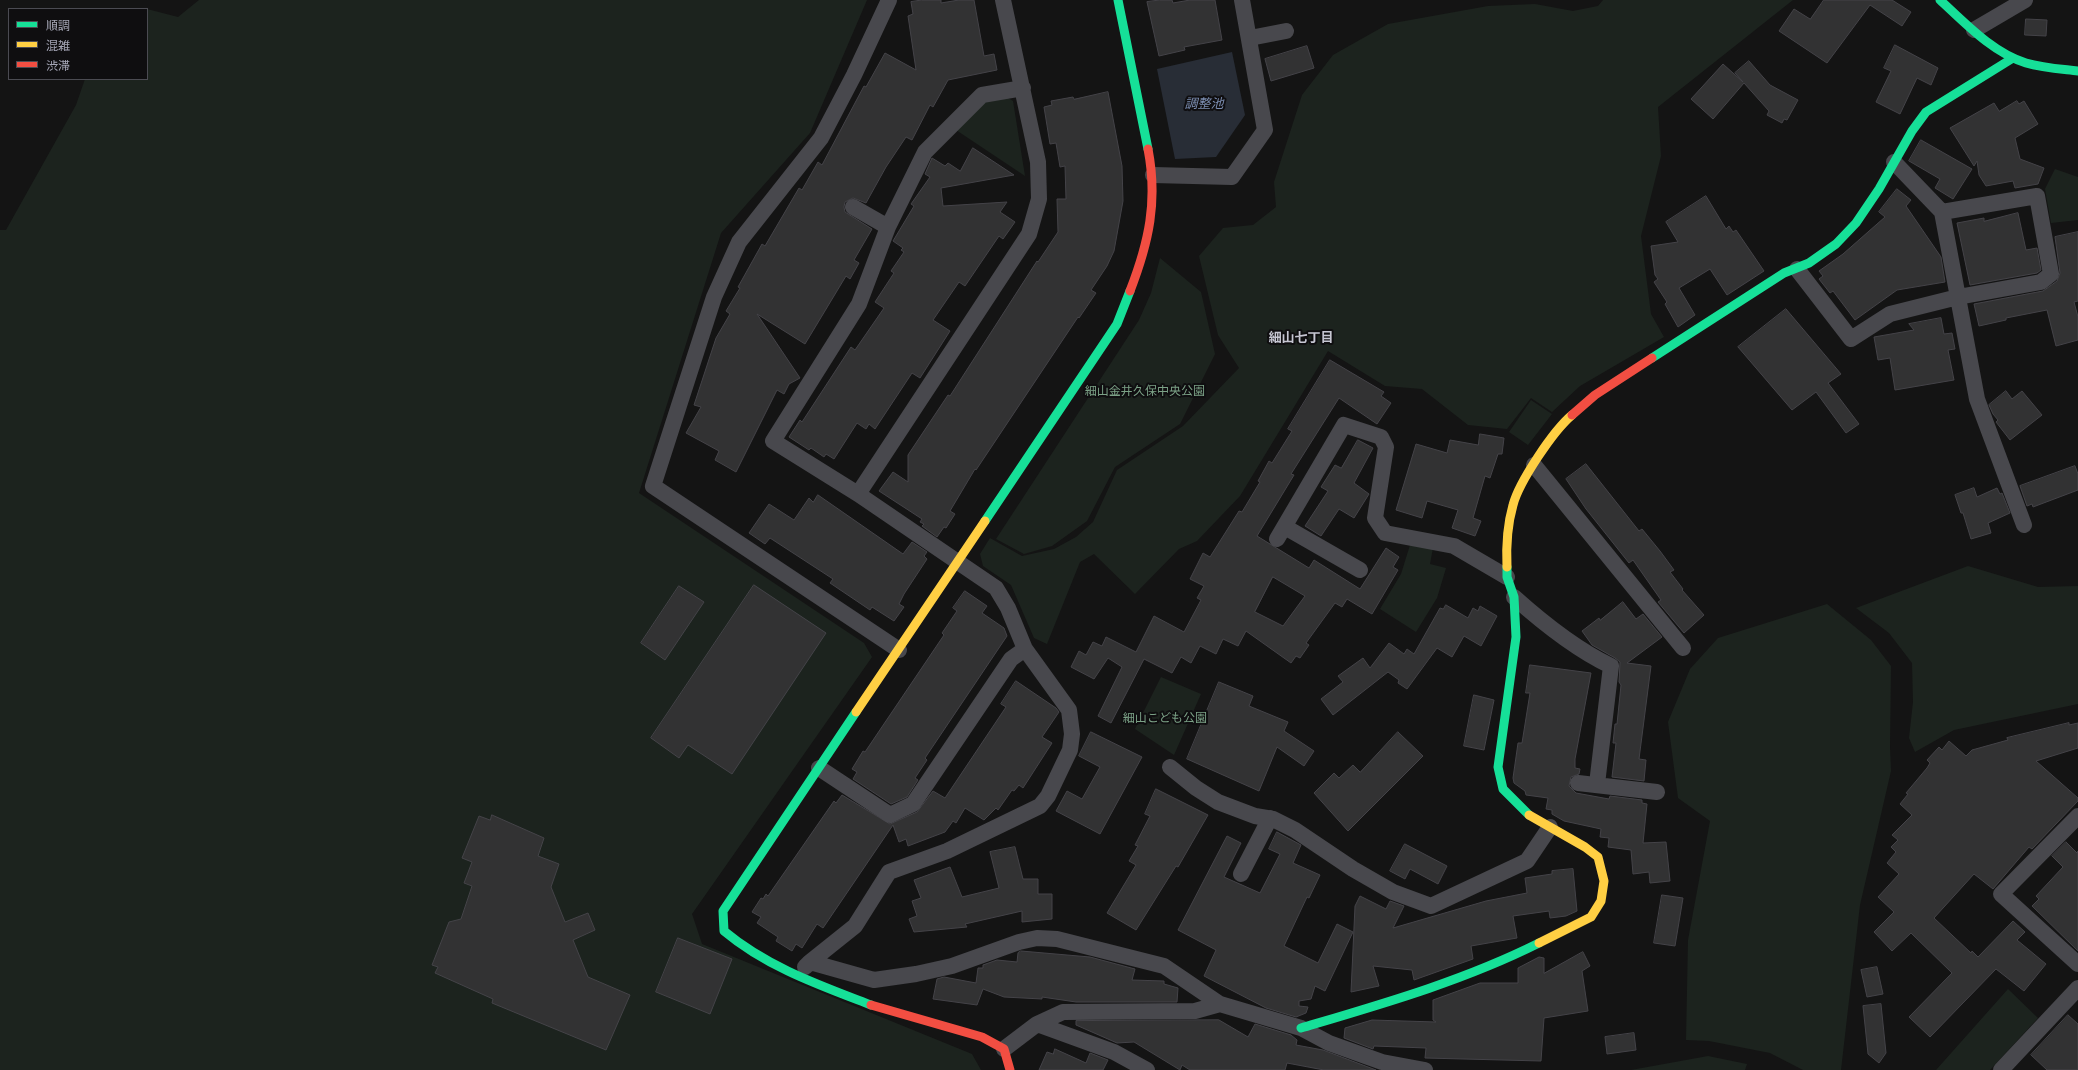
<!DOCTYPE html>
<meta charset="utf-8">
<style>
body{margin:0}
#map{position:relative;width:2078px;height:1070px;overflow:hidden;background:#141414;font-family:"DejaVu Sans","Noto Sans JP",sans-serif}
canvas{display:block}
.legend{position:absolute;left:8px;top:8px;width:140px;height:72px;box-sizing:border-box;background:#0f0e10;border:1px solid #4b4b52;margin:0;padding:5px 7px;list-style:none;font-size:12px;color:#a5a6b6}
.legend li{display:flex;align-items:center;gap:8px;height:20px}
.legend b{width:20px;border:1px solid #4b4b52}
</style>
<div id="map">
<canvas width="2078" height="1070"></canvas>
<ul class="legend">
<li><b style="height:5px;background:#16e098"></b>順調</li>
<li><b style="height:5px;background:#ffcf43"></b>混雑</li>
<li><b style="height:5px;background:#f24e42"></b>渋滞</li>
</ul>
</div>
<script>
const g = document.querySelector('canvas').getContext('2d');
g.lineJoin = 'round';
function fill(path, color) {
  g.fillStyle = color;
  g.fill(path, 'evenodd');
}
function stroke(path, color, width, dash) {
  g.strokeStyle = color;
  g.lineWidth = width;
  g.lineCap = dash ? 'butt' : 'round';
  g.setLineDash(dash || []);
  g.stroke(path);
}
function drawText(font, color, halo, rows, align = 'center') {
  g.font = font + ' "DejaVu Sans","Noto Sans JP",sans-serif';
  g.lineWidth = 4;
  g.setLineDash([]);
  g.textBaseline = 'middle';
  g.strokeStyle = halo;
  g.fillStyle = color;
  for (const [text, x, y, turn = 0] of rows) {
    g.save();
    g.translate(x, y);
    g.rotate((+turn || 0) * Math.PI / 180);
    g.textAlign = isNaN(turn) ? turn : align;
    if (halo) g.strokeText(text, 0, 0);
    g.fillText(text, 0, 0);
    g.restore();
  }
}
const green = new Path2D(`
 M199 0H867L810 133 721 233 639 493 864 643 872 657 692 914 702 944 972 1054 981 1070H0V230H6L76 105 85 79H147V9L178 17Z
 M1603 0H1793L1658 107 1661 156 1641 236 1651 314 1664 337 1580 386 1552 412 1531 398 1507 429 1468 425 1422 389 1385 386 1328 351 1240 496 1197 541 1179 549 1135 594 1094 554 1080 562 1047 644 1034 638 1011 585 983 566 980 554 990 538 1022 556 1054 549 1076 537 1093 522 1117 470 1183 426 1239 368 1218 335 1199 256 1223 228 1253 225 1276 207 1274 182 1302 95 1333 55 1388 24 1488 6 1535 4 1573 11 1598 6Z
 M1005 96 1013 101 1025 176 956 130 984 100Z
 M2055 169 2078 177V220L2051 223 2045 189Z
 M1160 258 1201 292 1215 354 1180 424 1115 467 1087 521 1052 546 1024 554 996 539 1139 320 1151 293Z
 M1531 400 1552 414 1528 445 1509 432Z
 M1410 545 1433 548 1430 564 1446 568 1437 598 1416 632 1380 609 1401 574Z
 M1968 566 2038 587 2078 586V704L1954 730 1915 752 1909 738 1913 702 1912 663 1889 633 1856 608Z
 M1827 604 1871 640 1891 666 1890 747 1891 771 1860 905 1841 1070H1803L1770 1053 1709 1041 1686 1040 1688 940 1710 821 1678 798 1668 722 1690 669 1718 638Z
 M1161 677 1201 694 1174 755 1135 729Z
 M2008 989 2038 1018 1990 1070H1936Z
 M1708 1056 1747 1064 1745 1070H1631Z`);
const water = new Path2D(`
 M1232 52 1245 115 1216 157 1175 159 1157 69Z`);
const building = new Path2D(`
 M922 0H941V3L959 0H974L984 56 994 54 997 70 948 80 933 107 930 105 912 140 906 137 886 167 866 203 853 198 845 202 844 207 845 212 872 229 854 260 859 263 850 279 846 276 805 344 757 314 800 378 789 384 784 394 777 390 736 472 715 460 719 451 686 433 701 407 694 405 716 338 730 314 726 311 740 288 738 287 762 244 765 246 799 188 802 190 818 162 822 165 864 86 866 87 885 53 916 70 908 16 913 14 911 2Z
 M1160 0H1172L1173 3 1190 0H1215L1222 40 1184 47 1185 50 1159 56 1147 2Z
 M1824 0H1892L1911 12 1902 26 1870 5 1827 63 1779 31 1794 9 1810 19Z
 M2026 19 2047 20 2046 36 2025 35Z
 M1895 45 1938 68 1931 85 1917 78 1900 114 1876 102 1891 71 1884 68Z
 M1307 46 1314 68 1271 81 1265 59Z
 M1749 61 1770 85 1798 100 1787 120 1784 119 1782 123 1767 115 1769 111 1744 83 1713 119 1691 99 1723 64 1743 82 1735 73Z
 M1108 92 1122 166 1123 201 1114 251 1107 266 1091 290 1096 293 1079 318 1078 317 976 470 975 469 950 511 955 514 946 528 944 527 937 537 922 526 924 524 920 522 922 519 879 491 893 472 908 482V455L948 395 950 396 1037 261 1038 262 1058 232 1057 199H1066L1065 166 1060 167 1056 143 1050 144 1044 107 1052 105 1051 101 1073 97 1074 99Z
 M2017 101 2019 104 2024 101 2038 124 2015 138 2020 159 2044 168 2038 184 2015 188 2013 181 1986 186 1979 175 1977 161 1974 166 1950 128 1994 103 1999 111Z
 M1921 140 1972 169 1953 199 1935 188 1940 179 1909 161Z
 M973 148 1014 175 941 188 943 206 1007 202 1000 212 1015 222 1003 239 999 236 965 286 959 282 933 320 950 331 920 378 912 373 875 429 869 424 866 429 857 423 834 459 826 454 824 457 811 448 809 450 789 437 800 420 802 422 851 347 855 350 884 308 875 302 894 273 891 271 904 252 901 250 903 248 893 241 914 206 911 204 930 177 925 174 932 158 945 166 948 163 960 171Z
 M1897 189 1911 200 1906 206 1941 257 1945 282 1897 290 1855 320 1833 291 1830 293 1819 279 1823 276 1819 271 1843 254 1885 217 1879 212Z
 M1706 196 1726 229 1729 226 1733 232 1736 230 1764 271 1727 295 1710 269 1679 288 1695 315 1678 327 1665 304 1667 302 1654 282 1658 279 1655 275 1651 246 1678 242 1666 222Z
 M2018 213 2026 250 2037 248 2041 270 2037 273 1970 285 1957 223 1984 218V221Z
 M2078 232V301L2074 302 2078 317V340L2056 346 2047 310 2006 318V320L1979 326 1974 304 2043 291 2057 281 2060 273 2055 237Z
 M1786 309 1841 374 1828 383 1859 424 1846 433 1816 392 1792 410 1738 347Z
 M1941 318 1944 334 1952 333 1955 349 1948 350 1954 380 1895 390 1890 358 1878 360 1874 337 1914 330 1909 324Z
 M1330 360 1384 392 1381 396 1391 403 1377 424 1339 398 1291 474 1294 475 1257 536 1309 568 1314 560 1360 589 1386 548 1399 557 1393 567 1398 570 1372 614 1347 599 1342 607 1335 603 1306 643 1309 645 1300 658 1296 656 1291 663 1246 631 1238 646 1223 639 1216 654 1200 646 1191 663 1181 657 1172 673 1144 659 1111 723 1098 716 1122 667 1108 658 1094 679 1071 667 1079 651 1086 655 1093 642 1102 646 1106 637 1136 652 1154 616 1184 632 1201 600 1197 598 1204 586 1190 579 1203 553 1210 557 1239 511 1242 512 1260 482 1258 481 1269 461 1272 463 1292 431 1288 429ZM1273 577 1305 596 1283 626 1255 612Z
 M2006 391 2012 399 2022 391 2042 415 2010 440 1996 422 1998 420 1993 414 1989 405Z
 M1480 434 1504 438 1502 454H1498L1490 478 1485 476 1473 518 1481 521 1475 536 1452 528 1458 510 1427 501 1422 518 1396 510 1416 444 1447 453 1450 440 1478 445Z
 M1358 440 1373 448 1354 483 1369 494 1354 518 1339 509 1321 536 1305 526 1328 491 1321 487 1335 465 1341 468Z
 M1586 464 1639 531 1642 529 1660 551 1674 570 1670 572 1683 589 1682 590 1704 615 1684 633 1658 602 1661 600 1633 560 1629 563 1586 509 1566 479Z
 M2075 466 2078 474V490L2033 507 2032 504 2027 506 2020 486Z
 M1974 488 1977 497 1997 488 2000 494 2002 493 2010 513 1988 523 1991 533 1971 539 1963 513H1961L1955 495Z
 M818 495 903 554 912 542 927 552 924 556 927 559 904 594 899 604 904 607 894 621 872 607 870 610 830 583 833 579 770 538 765 544 749 533 769 504 794 520 809 498 813 502Z
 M754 585 826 633 732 774 688 745 679 758 651 738Z
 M679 586 704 602 665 660 641 643Z
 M965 591 987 606 982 613 1004 628 1007 636 925 758 927 760 915 778 918 780 907 797 891 804 853 779 857 772 852 769 863 751 865 752 944 635 942 633 957 611 953 608Z
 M1623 602 1636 619 1643 614 1662 637 1627 663 1651 666 1639 759 1646 760 1644 781 1612 777 1616 743H1613L1615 724H1617L1621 685 1619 682 1620 662 1615 658 1592 645 1582 631 1599 618 1600 620Z
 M1446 605 1468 618 1473 608 1478 611 1480 606 1497 616 1481 646 1464 636 1452 657 1437 648 1407 689 1398 683 1399 680 1388 672 1333 715 1321 699 1343 682 1338 676 1363 658 1370 668 1389 643 1404 654 1407 649 1414 654 1440 608 1443 609Z
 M1530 665 1591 673 1575 759V768L1580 769 1579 774 1571 777 1569 786 1576 793 1609 799 1610 796 1642 800V803L1647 804 1643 843 1666 842 1670 881 1650 883 1649 872 1633 874 1631 850 1608 847 1609 838 1600 837 1601 829 1564 821 1552 814V810L1546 809 1548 798 1526 795 1525 791 1514 783 1513 778 1518 743H1522L1530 693H1526Z
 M1016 681 1056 708 1059 712 1042 737 1052 743 1023 788 1019 785 1014 791 1012 790 998 810 996 808 984 820 965 808 956 823 953 821 945 832 908 846 906 839 899 842 893 825 823 928 817 924 802 948 796 944 792 951 776 941 778 937 757 923 761 917 752 912 761 898 763 899 766 894 768 896 834 801 836 803 842 795 890 824 917 812 933 791 945 798 1006 707 1001 704Z
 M1219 682 1253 696 1249 706 1288 722 1284 731 1314 751 1304 766 1277 747 1259 791 1187 759Z
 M1474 695 1494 700 1484 750 1464 746Z
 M2069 723V725L2078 723V748L2036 761 2078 798V801L2032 849 2029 847 1993 889 1974 874 1934 918 1971 953 1972 951 1978 957 2013 921 2025 932 2017 940 2046 964 2024 991 1996 969 1930 1037 1909 1017 1952 973 1911 933 1892 951 1874 932 1894 912 1878 897 1899 874 1887 863 1896 852 1891 847 1898 840 1892 835 1912 815 1900 804 1908 794 1906 793 1927 768 1930 763 1927 760 1939 747 1942 750 1949 741 1966 756 1972 750 2008 740 2007 738Z
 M1091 732 1142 757 1100 834 1056 811 1067 791 1082 799 1100 767 1079 756Z
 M1398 732 1423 756 1348 831 1314 793 1334 773 1339 778 1353 765 1360 772Z
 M1156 789 1208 815 1178 867 1176 866 1136 930 1107 913 1136 865 1129 861 1138 846 1135 845 1150 816 1145 814Z
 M492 815 544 838 538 856 559 864 551 887 565 922 588 913 595 930 573 940 588 977 630 995 606 1050 492 1003 493 999 435 973 438 967 432 965 449 922 461 919 472 886 464 883 472 862 462 858 479 816 490 820Z
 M1277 832 1301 845 1293 863 1320 875 1309 898 1307 897 1284 946 1318 963 1337 924 1353 932 1325 991 1315 986 1311 999 1299 1001V1006L1308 1007 1306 1013 1296 1017 1266 1008 1204 976 1216 950 1178 930 1227 836 1241 843 1224 877 1260 893 1280 854 1269 849Z
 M2066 842 2077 853 2078 851V951L2032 906 2039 899 2036 896 2063 867 2052 856Z
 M1405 844 1447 866 1438 884 1410 869 1405 879 1390 871Z
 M1015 847 1023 879H1038V894H1052V919L1022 922V911L965 924 967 927 914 932 909 919 917 916 912 901 921 898 914 880 950 867 962 897 999 888 990 852Z
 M1573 869 1577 911 1566 916 1550 918 1549 911 1513 916 1517 938 1471 946 1473 959 1414 980 1412 970 1373 966 1379 986 1351 992 1355 906 1360 896 1386 909 1390 901 1404 906 1393 928 1486 901 1527 893 1525 878 1552 874V871Z
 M1662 895 1683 898 1675 946 1654 943Z
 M678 938 732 959 710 1014 656 992Z
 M1021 951 1090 957 1135 969 1132 980 1164 981V984L1178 988 1177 1002H1076L1042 997V999L1004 997 983 989 977 1005 933 999 937 979 944 977 976 983 978 968H983V965L997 960 1017 962 1018 953Z
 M1583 952 1590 966 1582 971 1588 1011 1544 1018 1541 1061 1425 1058 1426 1048 1374 1046 1373 1049 1344 1038 1345 1028 1372 1020 1436 1022 1433 1020V1000L1480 983H1518V968L1539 957 1544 958V973Z
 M1877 967 1883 994 1867 997 1861 970Z
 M1881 1004 1886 1053 1879 1063 1868 1054 1863 1006Z
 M2068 1015 2078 1024V1070H2047L2031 1055Z
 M1219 1020 1248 1037 1255 1024 1291 1035 1297 1040 1296 1045 1323 1050 1376 1070H1324L1287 1063 1285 1070H1190L1182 1065 1180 1070 1134 1042 1117 1043 1076 1025V1021Z
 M1634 1033 1636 1050 1607 1054 1605 1037Z
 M1055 1049 1086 1063 1090 1053 1108 1060 1103 1070H1039L1047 1052 1053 1054Z`);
const street = new Path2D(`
 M889 0 854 75 821 138 739 242 714 297 653 486 899 650
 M1974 30 2025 0
 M1250 38 1286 31
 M1894 162 1942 212 1977 399 2024 525
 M1153 175 1232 177 1265 130 1242 0
 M853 207 888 227
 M1797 269 1851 339 1890 314 1958 297 2041 282 2051 274 2037 196 1942 212
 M1534 465 1683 648
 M858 494 1029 234 1039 199 1038 162 1003 0
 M1285 527 1360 570
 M1277 539 1344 425 1381 437 1386 447 1375 518 1385 533 1454 546 1507 577
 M1514 597C1543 623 1575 649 1611 666L1597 784
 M1170 767 1196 788 1218 802 1255 816 1273 819 1295 830 1353 869 1393 892 1431 906 1527 861 1550 827
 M819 768 890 815 913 804 1011 659 1025 649
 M1578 783 1657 792
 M2078 816 2001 894 2078 964
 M1241 874 1270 818
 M810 962 855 926 889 872 947 851 1040 806 1048 796 1070 750 1072 734 1069 710 1025 649 1008 608 996 588 858 494 773 441 859 304 888 227 925 152 982 95 1023 88
 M805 967 810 962 874 980 916 974 952 966 1019 942 1037 938 1057 939 1164 966 1220 1004
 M1037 1024 1114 1052 1147 1070
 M1004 1049 1037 1024 1063 1012 1195 1011 1220 1004 1301 1028 1329 1043 1382 1062 1425 1070
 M2001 1070 2078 988`);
const fast = new Path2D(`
 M1118 0 1148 149
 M1940 0C1965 23 1993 53 2026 63 2043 68 2061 69 2078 71
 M1652 358 1784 273 1809 263 1836 244 1856 223 1879 189 1912 131 1926 112 2013 58
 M985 521 1117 324 1130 291
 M1507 567V577L1514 597 1516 637 1498 767 1503 789 1529 815
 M856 712 723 911 724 931C767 967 819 985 871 1005
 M1301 1028C1382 1004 1463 981 1539 943`);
const slow = new Path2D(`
 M1507 567C1506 546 1507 526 1513 505 1519 482 1553 431 1572 415
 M856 712 985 521
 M1529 815 1585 847 1598 857 1604 881 1601 901 1591 917 1539 943`);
const jam = new Path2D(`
 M1130 291C1149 242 1158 201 1148 149
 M1572 415 1595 395 1652 358
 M871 1005 982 1037 1004 1049 1010 1070`);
const parkNames = [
 ["細山金井久保中央公園",1145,392],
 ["細山こども公園",1165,719]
];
const waterNames = [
 ["調整池",1204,105]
];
const neighbourhoodNames = [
 ["細山七丁目",1301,339]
];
fill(green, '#1c231e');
fill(water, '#282d36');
fill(building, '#323233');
stroke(building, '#444348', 1);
stroke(street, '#48484d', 16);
stroke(fast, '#16e098', 9);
stroke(slow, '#ffcf43', 9);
stroke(jam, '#f24e42', 9);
drawText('12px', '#7ba186', '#0f0e10', parkNames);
drawText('italic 13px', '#7b8db1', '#0f0e10', waterNames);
drawText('bold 13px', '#c6c6d2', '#0f0e10', neighbourhoodNames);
</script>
